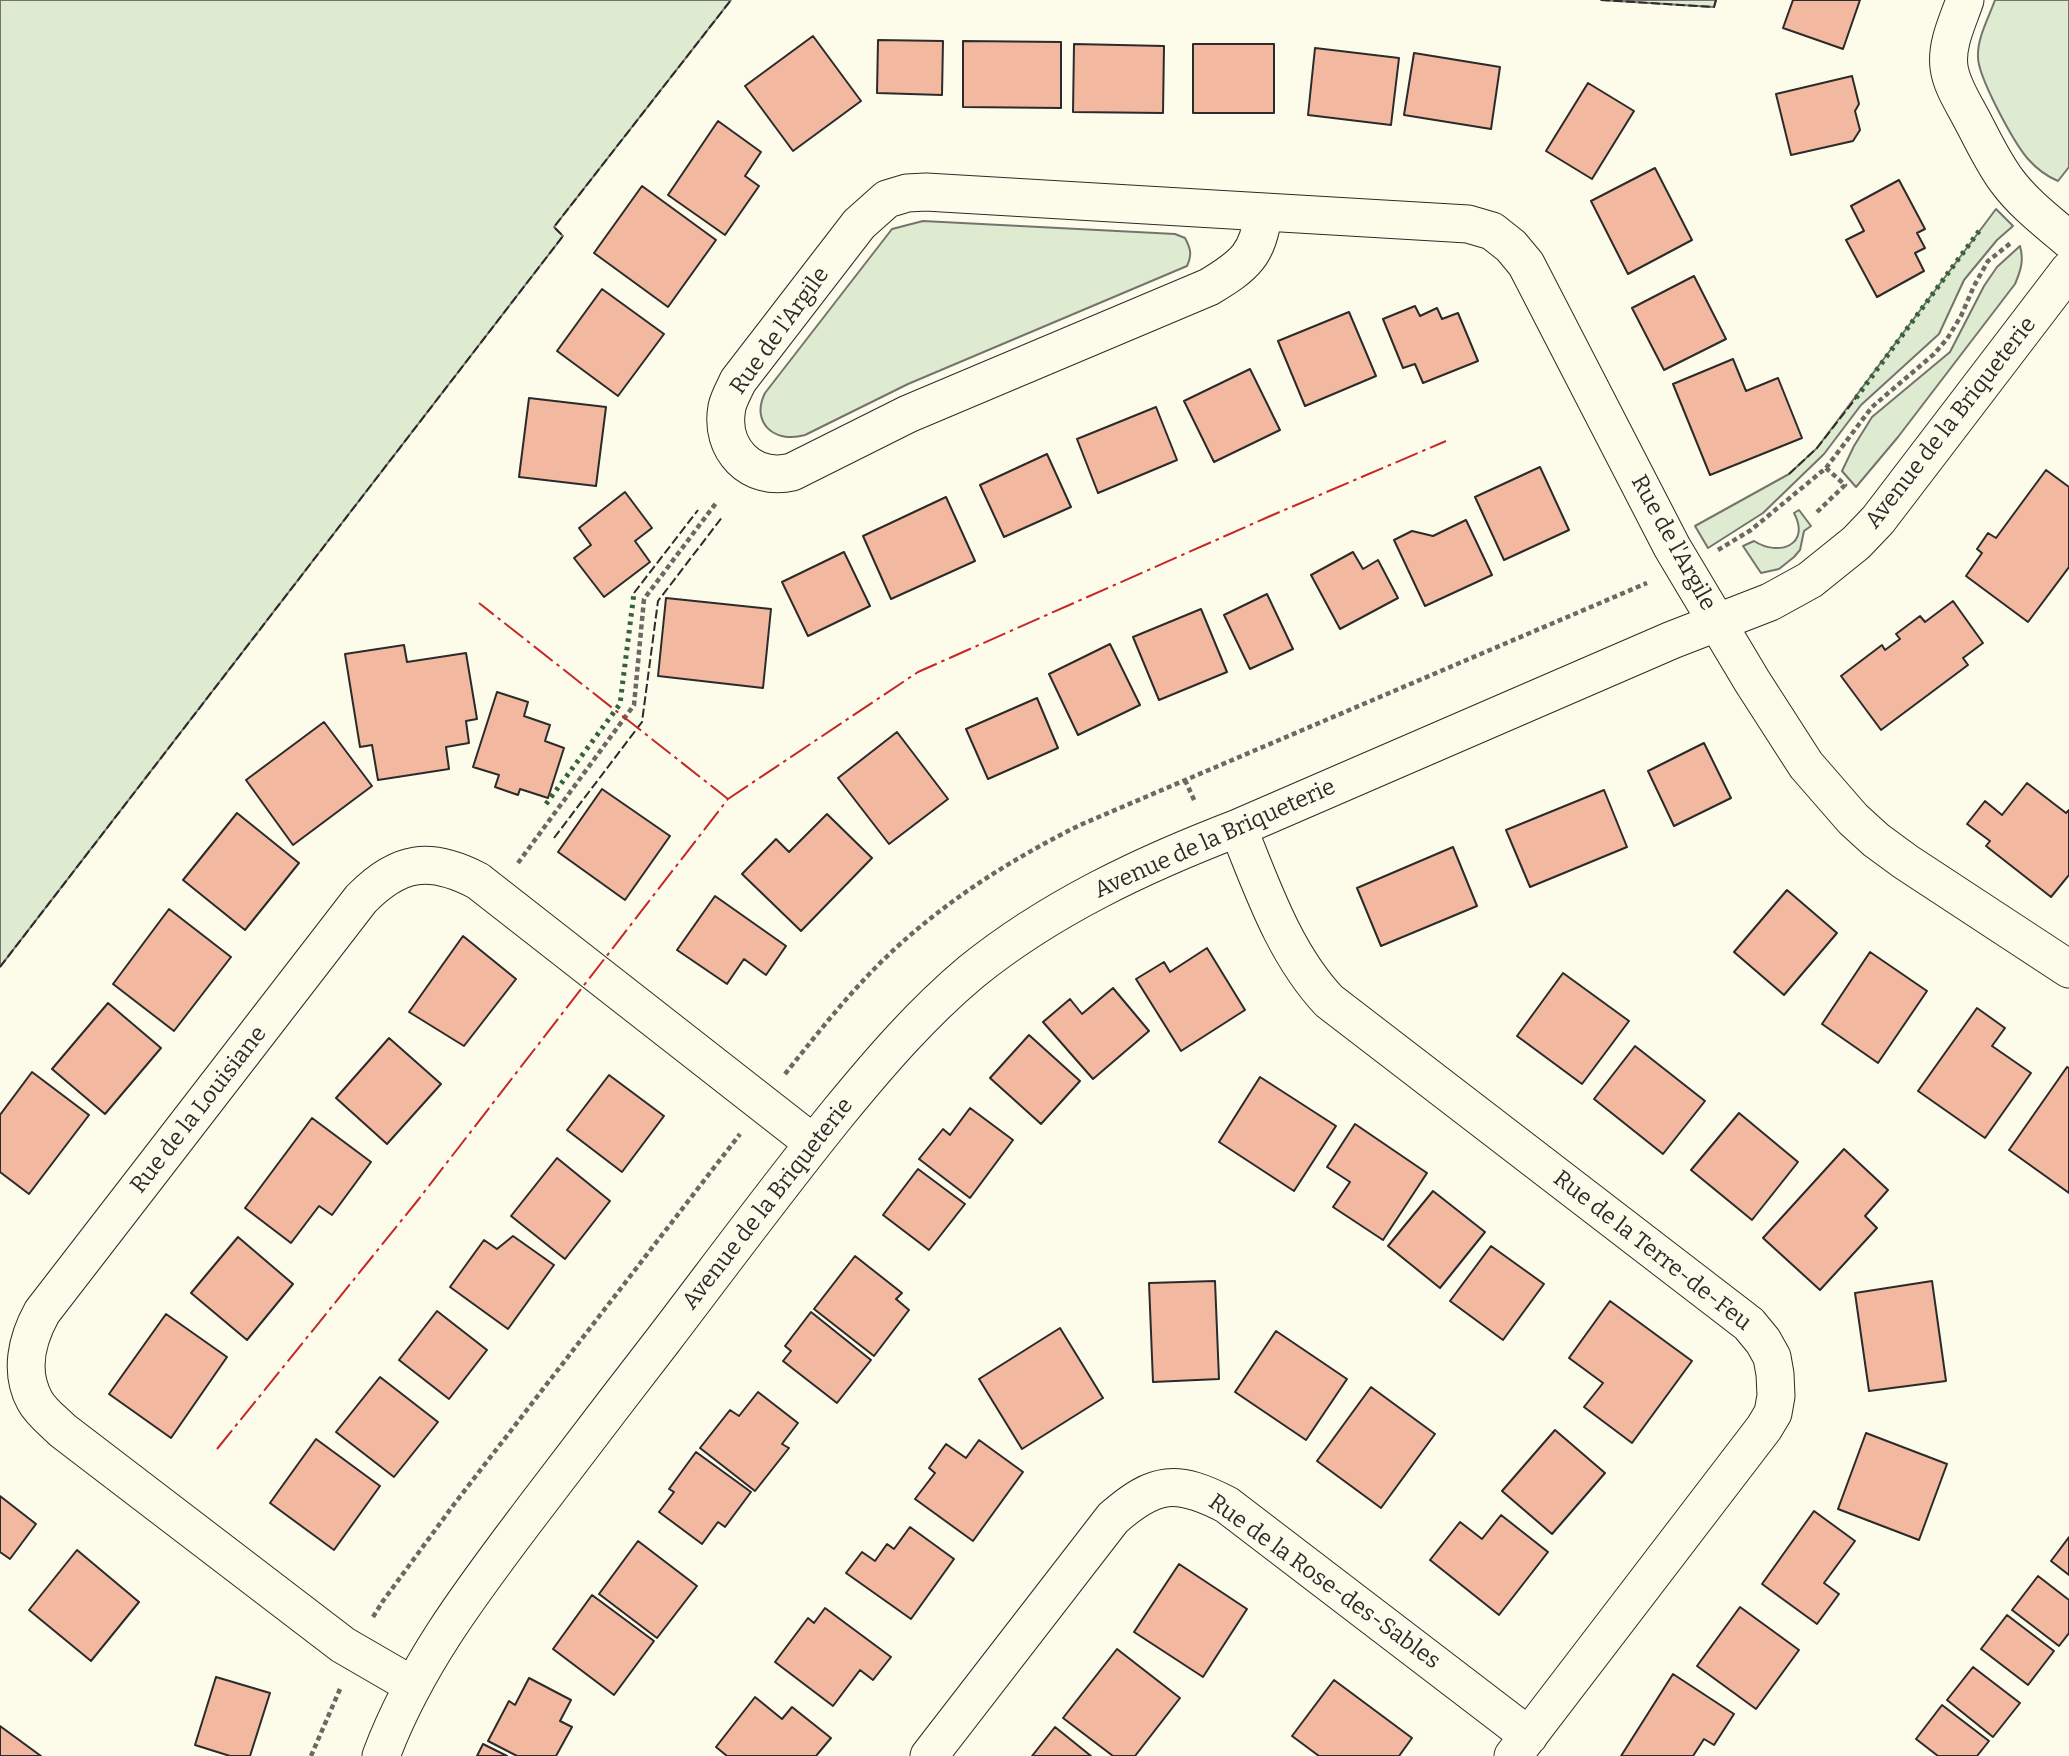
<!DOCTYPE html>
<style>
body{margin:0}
canvas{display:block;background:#fdfbea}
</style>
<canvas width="2069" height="1756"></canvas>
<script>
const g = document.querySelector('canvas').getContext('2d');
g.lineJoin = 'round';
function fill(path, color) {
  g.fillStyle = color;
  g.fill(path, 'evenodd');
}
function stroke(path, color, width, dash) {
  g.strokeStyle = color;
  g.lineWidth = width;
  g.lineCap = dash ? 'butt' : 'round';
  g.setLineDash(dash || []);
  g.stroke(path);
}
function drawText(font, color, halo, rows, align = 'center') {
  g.font = font + ' Bitter,serif';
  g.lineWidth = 5;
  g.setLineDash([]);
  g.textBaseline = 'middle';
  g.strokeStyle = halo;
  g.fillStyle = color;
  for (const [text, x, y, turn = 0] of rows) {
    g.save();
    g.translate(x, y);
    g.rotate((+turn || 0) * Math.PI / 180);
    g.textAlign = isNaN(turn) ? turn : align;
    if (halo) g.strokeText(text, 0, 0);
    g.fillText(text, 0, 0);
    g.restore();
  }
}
const green = new Path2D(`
 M0 0H731L554 227 563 236 0 967Z
 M1601 0H1716L1714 7Z
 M1995 0H2069V167L2058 181C2046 176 2036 168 2028 159 2014 143 1978 77 1978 57 1977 38 1989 17 1995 0Z
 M1996 209 2013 226 1997 240 1964 280 1939 334 1861 405 1824 454 1763 513 1708 548 1695 526 1789 474 1817 448Z
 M923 221 1175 234 1185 238C1191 249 1192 255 1187 266L908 384 805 435C775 444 750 423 765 393L892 229Z
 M2020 246C2024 260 2021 270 2015 284L1898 437 1856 487 1842 471 1854 446 1872 417 1950 352 1984 286 1997 267Z
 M1799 510 1811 526 1804 531 1800 550 1794 557 1779 569 1761 573 1743 546 1754 541C1779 557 1811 545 1794 513Z`);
const building = new Path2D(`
 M1793 0H1860L1843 49 1783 28Z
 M813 36 861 101 793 151 745 86Z
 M878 40 943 41 942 95 877 93Z
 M963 41 1061 42V108L963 107Z
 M1074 44 1164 46 1163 113 1073 112Z
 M1193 44H1274V113H1193Z
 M1315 48 1399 58 1391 125 1308 115Z
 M1414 53 1500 67 1491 129 1404 115Z
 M1852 76 1859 104 1855 111 1860 130 1853 141 1791 155 1776 94Z
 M1588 83 1634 111 1592 179 1546 151Z
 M718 121 761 152 745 176 759 186 725 235 668 195Z
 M1655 168 1692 240 1628 274 1591 201Z
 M1899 180 1925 229 1917 233 1925 248 1915 253 1924 271 1877 297 1846 240 1864 231 1851 206Z
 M642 186 716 240 668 307 594 253Z
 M1694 276 1726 339 1664 370 1632 308Z
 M602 289 664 334 618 396 557 351Z
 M1415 306 1420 316 1437 308 1442 319 1458 313 1478 361 1423 383 1415 364 1403 368 1383 319Z
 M1349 312 1376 376 1305 406 1278 341Z
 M1733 359 1746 391 1778 378 1802 438 1710 475 1673 384Z
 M1250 369 1280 430 1214 462 1184 401Z
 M529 398 606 407 596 486 519 477Z
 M1156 407 1177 460 1098 493 1077 439Z
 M1047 454 1071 507 1004 537 980 485Z
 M1540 467 1569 530 1504 560 1475 497Z
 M2046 470 2069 487V567L2028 622 1966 576 1982 553 1977 549 1988 533 1996 538Z
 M625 492 652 528 635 541 650 562 604 597 574 558 591 545 579 528Z
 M946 497 975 561 891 599 863 536Z
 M1466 520 1492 575 1425 606 1394 540 1412 531 1433 536Z
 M844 552 870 606 808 636 782 582Z
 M1353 552 1363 569 1378 560 1398 598 1340 629 1311 575Z
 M1267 594 1293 649 1250 669 1224 615Z
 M666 598 771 609 763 688 658 676Z
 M1953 601 1983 643 1963 658 1968 665 1881 730 1841 676 1882 645 1885 650 1900 639 1896 634 1920 616 1925 622Z
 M1201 609 1227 672 1159 700 1133 637Z
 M1110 644 1140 705 1078 735 1049 674Z
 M404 645 407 662 466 653 477 719 466 721 469 743 446 747 449 769 378 780 372 745 360 747 345 654Z
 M497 692 528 702 524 716 550 725 545 741 564 748 548 798 520 789 518 795 495 787 499 775 473 767Z
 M1037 698 1058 748 988 779 966 729Z
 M324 722 372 786 293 845 246 780Z
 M897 732 948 799 889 844 838 778Z
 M1704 743 1731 798 1674 826 1648 771Z
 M2027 783 2066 813 2069 810V875L2051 897 1986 846 1990 841 1967 824 1985 801 2002 815Z
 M602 789 670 836 625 900 558 852Z
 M1604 790 1627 847 1530 887 1506 830Z
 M237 813 299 863 245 930 183 880Z
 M827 814 872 858 801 931 742 874 776 839 789 852Z
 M1453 847 1477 906 1381 946 1357 888Z
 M1787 890 1837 933 1784 995 1734 952Z
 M715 896 786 946 766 975 744 959 727 984 677 950Z
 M169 909 231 957 174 1031 113 984Z
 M463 936 516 979 464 1046 409 1012Z
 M1207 948 1245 1010 1181 1051 1136 979 1164 962 1170 972Z
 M1870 952 1927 991 1878 1063 1822 1024Z
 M1563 973 1629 1021 1582 1084 1517 1036Z
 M1113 988 1149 1031 1093 1079 1043 1022 1070 999 1082 1014Z
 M108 1003 161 1048 105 1114 52 1069Z
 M1977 1008 2005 1028 1992 1046 2031 1073 1985 1138 1918 1091Z
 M1029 1035 1080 1081 1041 1124 990 1078Z
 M389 1038 441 1084 387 1144 336 1098Z
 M1635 1046 1705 1101 1663 1154 1594 1099Z
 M2067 1067 2069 1068V1193L2009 1150Z
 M32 1072 89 1115 29 1194 0 1172V1115Z
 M609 1075 664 1116 622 1172 567 1130Z
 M1260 1077 1336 1126 1294 1191 1219 1142Z
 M970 1108 1013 1140 970 1198 919 1159 943 1129 950 1135Z
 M1739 1113 1798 1162 1752 1220 1691 1170Z
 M312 1118 371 1162 332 1215 319 1206 291 1243 245 1208Z
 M1355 1124 1427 1173 1383 1240 1333 1207 1350 1182 1327 1167Z
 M1844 1149 1888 1190 1865 1216 1877 1228 1820 1290 1763 1238Z
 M557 1158 610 1201 565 1259 511 1216Z
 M918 1169 965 1204 929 1250 883 1215Z
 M1433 1191 1485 1232 1440 1288 1388 1246Z
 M513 1236 554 1265 508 1329 450 1287 484 1240 497 1249Z
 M238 1237 293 1284 247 1340 191 1293Z
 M1491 1246 1544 1284 1503 1340 1450 1301Z
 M855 1256 902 1293 896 1299 909 1310 874 1356 814 1309Z
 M1215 1281 1219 1379 1153 1382 1149 1283Z
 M1932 1281 1946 1381 1869 1391 1855 1293Z
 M1610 1301 1692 1361 1632 1443 1584 1407 1603 1383 1569 1358Z
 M437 1311 487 1350 449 1399 399 1360Z
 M811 1312 871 1360 837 1403 783 1361 791 1351 785 1346Z
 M166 1314 227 1357 171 1438 109 1394Z
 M1060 1328 1103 1398 1022 1449 979 1379Z
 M1276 1331 1347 1379 1306 1440 1235 1392Z
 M380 1377 438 1422 394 1477 336 1432Z
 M1371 1387 1435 1434 1381 1508 1317 1461Z
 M758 1392 798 1423 782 1444 789 1448 755 1491 700 1448 730 1410 739 1416Z
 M1555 1430 1605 1473 1552 1534 1502 1491Z
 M1866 1433 1947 1464 1919 1540 1838 1509Z
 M316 1439 380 1486 334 1550 270 1503Z
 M979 1440 1023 1472 973 1541 915 1499 935 1473 929 1468 946 1444 966 1458Z
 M696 1452 751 1492 725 1527 718 1522 702 1544 659 1512 674 1492 669 1489Z
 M0 1496 36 1524 10 1559 0 1552Z
 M1814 1511 1855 1541 1824 1583 1839 1594 1817 1624 1762 1584Z
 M1501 1515 1548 1552 1499 1615 1430 1560 1460 1522 1482 1539Z
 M910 1527 954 1559 911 1619 846 1573 862 1552 875 1561 887 1544 894 1549Z
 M2069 1537V1575L2051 1561Z
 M638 1541 697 1586 657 1638 599 1594Z
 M77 1550 139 1602 91 1661 29 1610Z
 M1179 1564 1247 1609 1203 1677 1134 1632Z
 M2038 1576 2069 1600V1633L2059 1646 2012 1610Z
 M592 1595 654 1641 614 1695 553 1649Z
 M1740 1607 1799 1650 1756 1709 1697 1666Z
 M825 1608 891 1657 873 1680 860 1670 833 1706 775 1662 808 1618 814 1623Z
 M2007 1615 2054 1651 2028 1685 1981 1649Z
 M1117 1649 1180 1698 1135 1756H1113L1063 1718Z
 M1973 1667 2020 1703 1993 1737 1947 1700Z
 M1673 1674 1734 1714 1714 1745 1704 1739 1693 1756H1621Z
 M216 1677 270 1693 250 1756H230L195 1745Z
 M529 1678 571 1700 560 1721 572 1727 556 1756H517L488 1741 509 1701 515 1705Z
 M1334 1680 1412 1738 1399 1756H1319L1292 1736Z
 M755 1697 782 1719 792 1707 831 1738 816 1756H727L716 1747Z
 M1942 1705 1989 1741 1977 1756H1938L1916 1739Z
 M0 1726 41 1756H0Z
 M1055 1727 1091 1756H1032Z
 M483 1744 507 1756H477Z`);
const path = new Path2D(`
 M1817 512 1845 485 1826 468
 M1718 550 1751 530 1826 468 1872 407 1934 354 1947 339 1961 316 1974 286 1988 261 2012 242
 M1185 780 1195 802
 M518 863 634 705 644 599 716 503
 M785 1074C821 1029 856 984 898 946 953 896 1014 858 1080 825L1647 583
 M373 1617 383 1601 455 1503 740 1134
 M311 1756 340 1689`);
const minor = new Path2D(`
 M1965 0C1958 21 1946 44 1949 67 1951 84 1962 101 1970 116 1982 138 1992 161 2007 181 2024 204 2048 222 2069 240
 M1263 213C1259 254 1244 266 1209 287L908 414 792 472C751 482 719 449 727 407 729 398 734 390 738 381L859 224 887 199 907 193 926 192 1468 224 1492 231 1511 246 1526 264 1672 547 1752 681 1806 765 1853 819 1876 840 1906 862 2069 969
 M1238 828C1262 887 1284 953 1329 1001L1749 1324 1763 1341 1772 1357 1775 1374 1776 1396 1773 1413 1764 1428 1513 1756
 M412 1685 343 1645 62 1430C53 1421 41 1412 35 1401 19 1372 27 1339 42 1312L361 899C399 860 430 856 478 881L813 1143
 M381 1756C415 1665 472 1591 530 1514 574 1456 619 1397 664 1339 722 1263 778 1187 838 1113 879 1063 921 1014 971 972 1050 908 1144 864 1238 828L1672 640 1770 602 1810 580 1856 543 1878 520 2069 270
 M929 1756 1113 1518C1155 1481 1177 1479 1227 1505L1529 1736`);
const hedge = new Path2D(`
 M1856 398 1982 227
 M546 804 620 704 634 593`);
const fence = new Path2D(`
 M1601 0 1714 7 1716 0
 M1789 474 1817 448 1856 398
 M634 593 698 510
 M554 838 642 722 658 601 723 516
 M0 967 563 236 554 227 731 0`);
const power = new Path2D(`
 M728 799 918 672 1268 517 1446 441
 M217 1449 418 1200 728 799 479 603`);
const streetNames = [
 ["Rue de l'Argile",780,331,-54],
 ["Avenue de la Briqueterie",1951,423,-52],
 ["Rue de l'Argile",1673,543,61],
 ["Avenue de la Briqueterie",1215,839,-24],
 ["Rue de la Louisiane",199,1110,-52],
 ["Avenue de la Briqueterie",768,1204,-52],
 ["Rue de la Terre-de-Feu",1652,1251,38],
 ["Rue de la Rose-des-Sables",1324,1582,36]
];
fill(green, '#deebd1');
stroke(green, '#74746e', 2);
fill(building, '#f2b8a0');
stroke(building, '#2b2b2b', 2);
stroke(minor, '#2b2b2b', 39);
stroke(path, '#6a6964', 4.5, [5, 3.5]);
stroke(minor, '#fdfbea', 37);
stroke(hedge, '#34623c', 5, [3.5, 5]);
stroke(fence, '#2b2b2b', 2, [9, 3.5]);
stroke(power, '#c62828', 2, [24, 5, 3.5, 5]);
drawText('23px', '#2b2b2b', '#fdfbea', streetNames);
</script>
